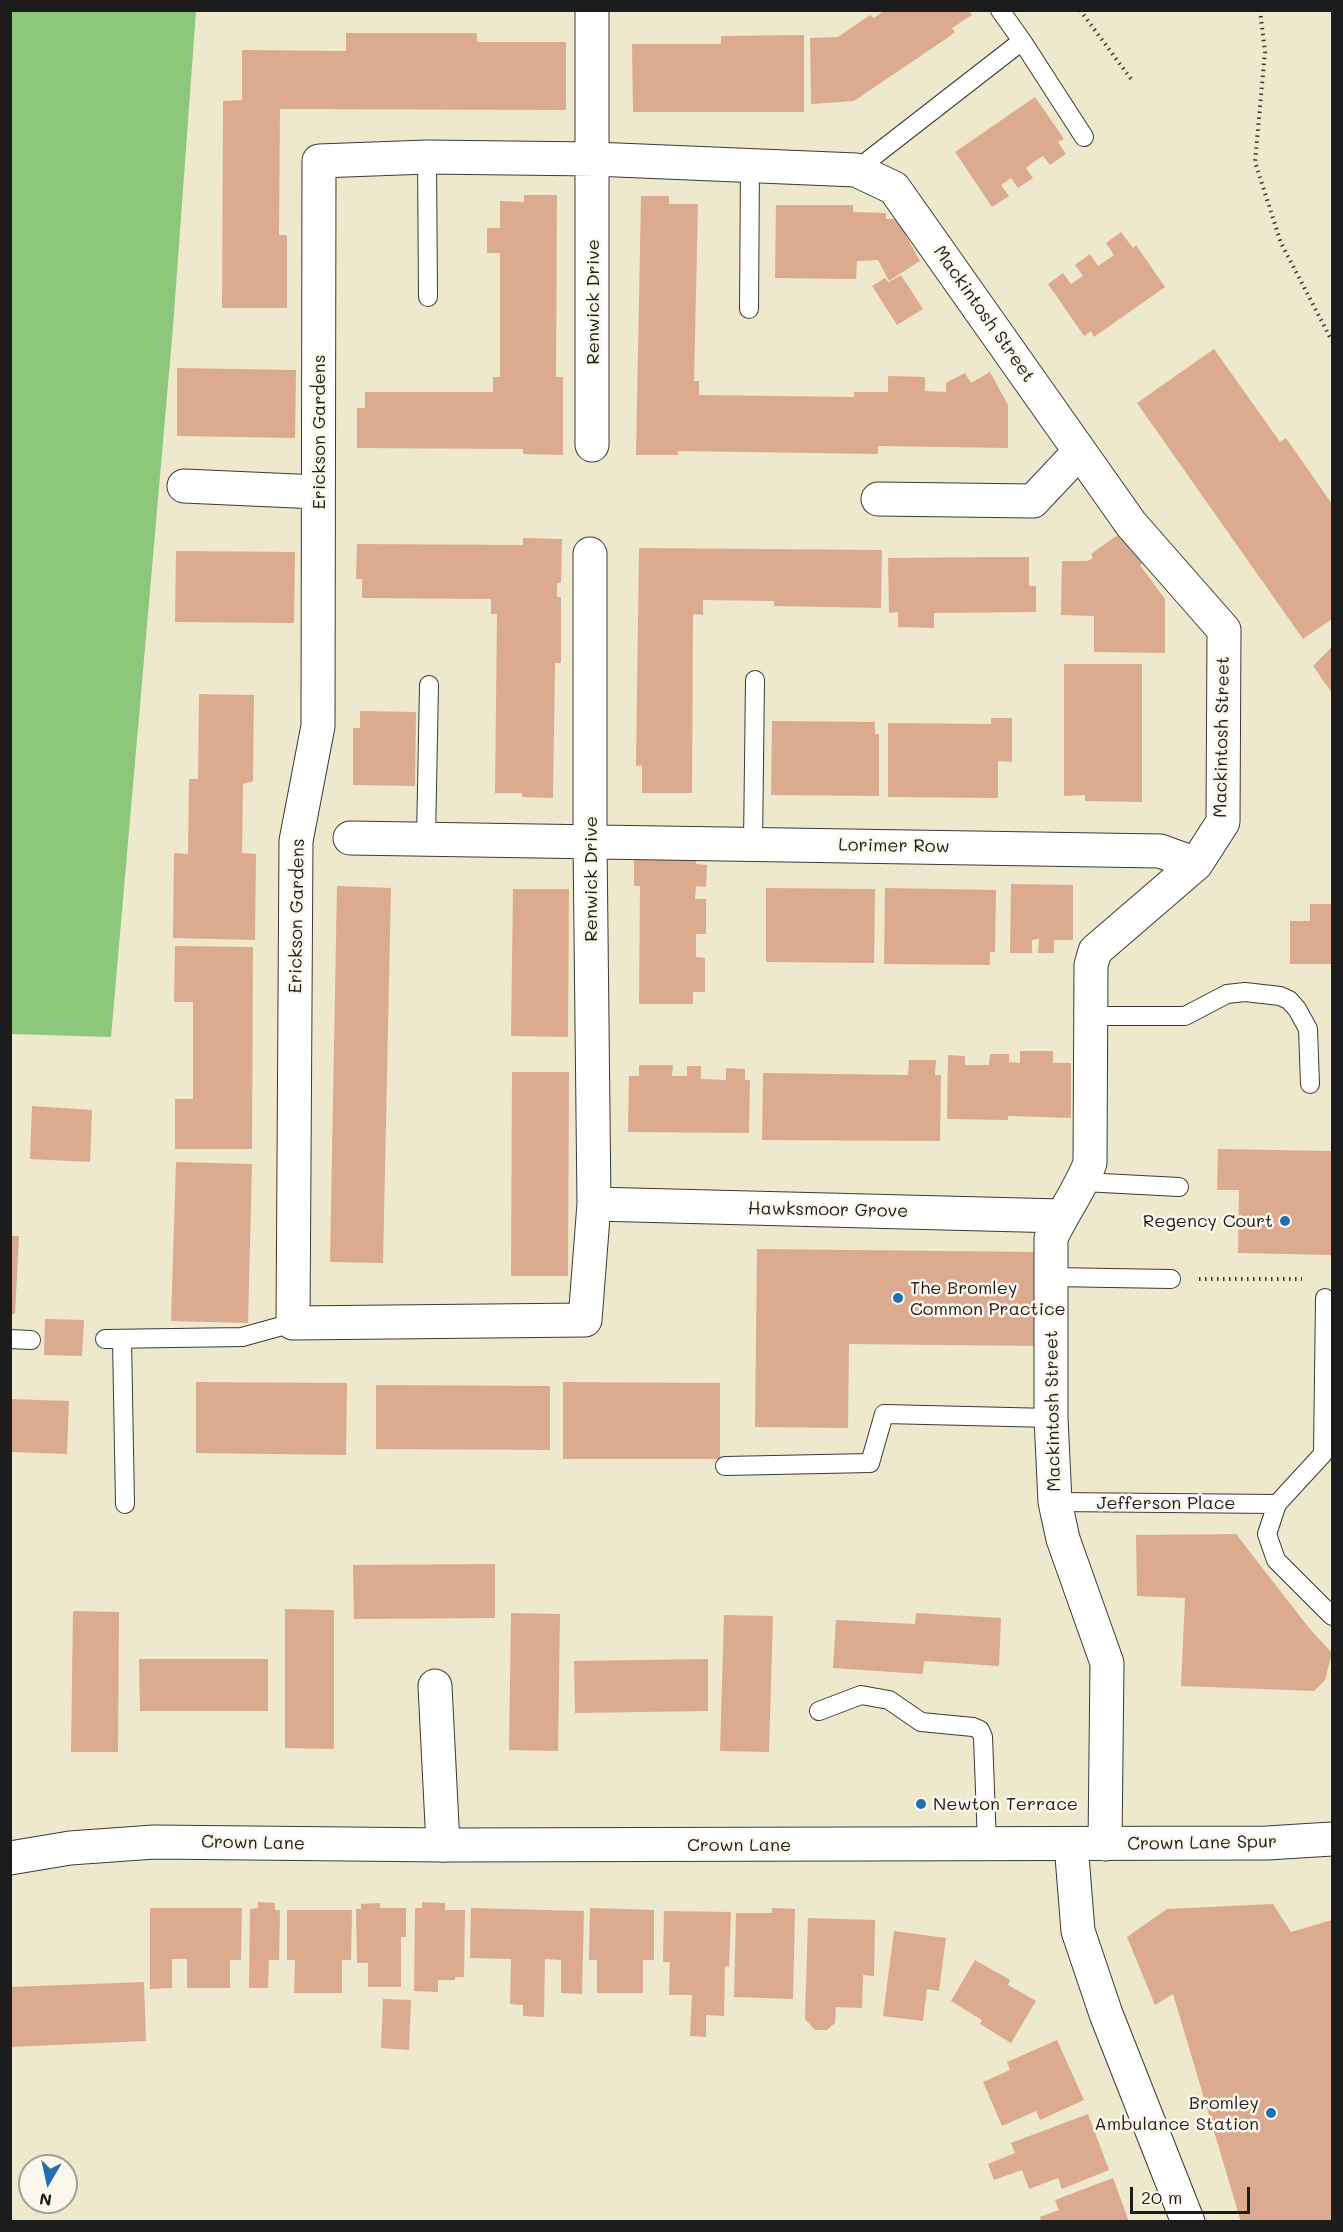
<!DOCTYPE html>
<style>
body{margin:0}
#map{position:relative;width:1343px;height:2232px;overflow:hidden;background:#eee8cc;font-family:Mali,sans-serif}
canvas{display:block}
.frame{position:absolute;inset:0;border:12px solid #1c1c1c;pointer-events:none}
.north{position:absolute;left:18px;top:2154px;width:60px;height:60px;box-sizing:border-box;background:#fbf7ec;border:2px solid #a29f99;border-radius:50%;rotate:189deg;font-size:16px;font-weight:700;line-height:24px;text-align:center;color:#1c1c1c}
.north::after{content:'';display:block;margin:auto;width:21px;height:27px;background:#1f6fb2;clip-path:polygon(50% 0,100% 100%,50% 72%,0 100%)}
.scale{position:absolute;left:1130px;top:2187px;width:120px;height:27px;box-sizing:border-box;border:3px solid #1c1c1c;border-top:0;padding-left:8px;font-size:18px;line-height:21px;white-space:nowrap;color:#1c1c1c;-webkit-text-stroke:4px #fbf7ec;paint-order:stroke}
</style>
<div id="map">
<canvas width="1343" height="2232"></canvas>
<div class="frame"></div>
<div class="north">N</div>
<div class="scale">20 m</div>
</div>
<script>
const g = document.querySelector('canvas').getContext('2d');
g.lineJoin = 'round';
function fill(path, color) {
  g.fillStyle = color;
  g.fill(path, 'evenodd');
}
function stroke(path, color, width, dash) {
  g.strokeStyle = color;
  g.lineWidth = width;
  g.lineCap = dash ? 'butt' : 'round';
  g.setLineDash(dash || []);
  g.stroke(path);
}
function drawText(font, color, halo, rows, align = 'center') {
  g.font = font + ' Mali,sans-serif';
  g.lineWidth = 5;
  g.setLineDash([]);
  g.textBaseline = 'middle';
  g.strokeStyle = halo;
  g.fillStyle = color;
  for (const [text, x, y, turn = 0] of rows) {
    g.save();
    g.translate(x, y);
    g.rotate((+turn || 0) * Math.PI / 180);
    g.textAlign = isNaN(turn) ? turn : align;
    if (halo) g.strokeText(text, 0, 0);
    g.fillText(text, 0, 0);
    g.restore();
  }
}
const green = new Path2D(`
 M11 10 196 11 173 327 111 1037 11 1034Z`);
const building = new Path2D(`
 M885 10H968L972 15 952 28 955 32 950 36 854 101 811 104 810 38 838 37 870 15 874 18Z
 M346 33H477V42H566V110L280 109 279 235H287V308H222L223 101 242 100V50L346 51Z
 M804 35V112H633L632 44H721V36Z
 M1035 97 1064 139 1058 142 1066 154 1050 165 1043 156 1035 161 1026 168 1033 178 1018 188 1011 178 1001 185 1009 196 992 207 955 152Z
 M524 195H557L556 377H563V455L523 454V449L357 448V408H365V392H493V377H500V253H487V228H500V201L524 202Z
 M641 196H669V204H698L694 381H699V395L854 397V392H888V376L925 377V391L946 392V383L965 373 971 383 990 372 1008 405V448L878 446V454L678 451V455H636Z
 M776 205H853V212L886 213V219H897L920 261 889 281 878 260 857 261 856 279 775 278Z
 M1121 232 1133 248 1136 245 1165 287 1094 337 1091 331 1084 336 1048 284 1063 273 1071 284 1083 276 1075 265 1090 254 1098 266 1114 255 1106 243Z
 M901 275 923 309 897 325 872 286 885 278 891 285 889 282Z
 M1214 349 1280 442 1286 438 1332 504V619L1303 639 1137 403Z
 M177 368 296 370 295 438 177 436Z
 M1122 532 1144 563 1140 565 1165 599V653L1094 652V616L1061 615 1062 561H1087L1093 558 1091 554Z
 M523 538 562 539 561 583H557V597H561V663H555L553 798 522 797V793H495L497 614H491V599L362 598V579H356L357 544 523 545Z
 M639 548 882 550 881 608 774 606V601L703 600V615L693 614 692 793H642V765L636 766Z
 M176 551 295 552 294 623 175 622Z
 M1001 557H1029V586H1036V612L934 613V628L898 627V612L889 613 888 558Z
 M1332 647V693L1313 666Z
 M1064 664H1142V802L1085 801V795L1064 796Z
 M199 694 254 695 253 781 243 784 242 853 256 854 255 940 173 938 174 853 188 854 189 779H198Z
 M360 711 416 712 415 786 353 785V728H360Z
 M991 718H1012V762L998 761V798L888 797V723L991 724Z
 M772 721 875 722V734H879V796L771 795Z
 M634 854 696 855V864L707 865 706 887 696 886 695 899H706V934H696V957L705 958V992H693V1004H639L640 886H634Z
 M1011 884 1073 885V940H1054V953H1038L1039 939 1032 940V953H1010Z
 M337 886 391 888 383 1263 330 1262Z
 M766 888 875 889 874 963 766 962Z
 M885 888 996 890 995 952H990V965L884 964Z
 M513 889H569L568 1037 511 1036Z
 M1310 904H1332V964H1290V921H1310Z
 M175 946 253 947 252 1149H175V1099H193V1002H174Z
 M1020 1051H1053V1063H1071V1118L1008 1116V1120L947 1119 948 1055 965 1056V1065H989L990 1054H1009V1062L1020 1063Z
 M909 1060H936L935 1075H941L940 1141 762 1140 763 1073 908 1075Z
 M639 1065H673L672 1076H687V1066H701V1079L726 1080V1068L745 1069V1080H750L749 1133 628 1132 629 1076H639Z
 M512 1072H569L568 1276H511Z
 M32 1106 92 1110 90 1162 30 1159Z
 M1218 1149 1332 1151V1255L1238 1253 1239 1190H1217Z
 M176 1162 252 1164 248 1323 171 1321Z
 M10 1236H19L15 1314H10Z
 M757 1249 1039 1252 1038 1346 849 1344 848 1428 755 1427Z
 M45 1319 84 1320 82 1356 44 1355Z
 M196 1382 347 1383 346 1455 196 1453Z
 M563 1382 720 1383V1459H563Z
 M376 1385 550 1386V1450L376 1449Z
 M10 1399 69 1401 67 1454 10 1452Z
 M1236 1534 1309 1628 1332 1653 1325 1680 1314 1691 1181 1686 1185 1598 1137 1596 1136 1535Z
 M495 1564V1618L354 1619 353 1565Z
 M285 1609 334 1610V1749L285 1748Z
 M73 1611 119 1612 118 1752H71Z
 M511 1613 560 1614 558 1751 509 1750Z
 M916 1613 1001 1618 999 1666 924 1661 923 1674 833 1668 836 1620 915 1624Z
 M724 1615 773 1616 769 1752 720 1751Z
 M139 1659H268V1711H140Z
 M708 1659V1711L575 1713 574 1661Z
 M258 1902 275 1903V1910H280L279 1960H269L268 1988H249L250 1909 258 1908Z
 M422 1902 445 1903V1910H465L464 1977H455V1980H438V1992L414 1991 415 1908H422Z
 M380 1903V1908H406V1937H401V1987H368V1963H357L356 1909H361V1904Z
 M1273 1904 1291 1932 1332 1920V2222H1241L1173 1994 1155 2005 1127 1937 1167 1909Z
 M150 1908H242L241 1960H230V1988H187V1959H172V1988L150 1989Z
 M471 1908 584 1911 582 1994 561 1993V1960L545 1959 544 2017 523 2016V2005L510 2004 511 1959 470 1958Z
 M590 1908 654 1910V1960H643V1993H597V1960H589Z
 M772 1908 795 1909 793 1999 734 1997 736 1913H772Z
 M287 1910H352L351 1960H342V1993H294L295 1960H287Z
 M664 1911 731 1912 729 1967 725 1966 724 2016 706 2015V2037L690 2036 692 1995H669L670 1962H663Z
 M808 1918 875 1920 874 1976 863 1975 862 2008 836 2007 835 2023 827 2030H815L805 2019Z
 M894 1931 946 1938 939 1991 927 1989 923 2021 883 2016Z
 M975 1960 1007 1978 1010 1980 1008 1985 1036 2001 1011 2043 980 2024 982 2020 951 2001Z
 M144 1982 146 2041 10 2047V1987Z
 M383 1999 411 2000 409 2050 381 2048Z
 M1057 2040 1084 2100 1040 2120 1036 2111 1002 2126 983 2082 1010 2070 1007 2062Z
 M1088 2114 1109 2170 1062 2189 1058 2178 1029 2189 1022 2170 994 2180 988 2164 1015 2153 1011 2143Z
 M1113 2178 1129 2222H1041L1040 2217 1059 2210 1055 2200Z`);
const path = new Path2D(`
 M1080 10 1131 79
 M1260 10 1265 52 1255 162 1281 243 1332 341
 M1199 1279H1302`);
const service = new Path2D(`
 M1022 41 1084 137
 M427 157 428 297
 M856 170 1022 41 1000 10
 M749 309 750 166
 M426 839 429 685
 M753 844 755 680
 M1091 1016H1185L1227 994 1245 992 1280 996 1289 1000 1297 1009 1308 1029 1310 1084
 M1083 1182 1179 1187
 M1051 1277 1171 1279
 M1325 1298 1323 1454 1277 1504 1267 1534 1276 1560 1332 1616
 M10 1339 31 1340
 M105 1339 242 1337 293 1323
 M122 1339 125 1504
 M725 1466 870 1463 884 1414 1051 1418
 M1055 1502 1277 1504
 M819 1711 861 1695 889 1700 921 1722 973 1727 980 1730 983 1737 987 1844`);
const minor = new Path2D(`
 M592 10V445
 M184 486 318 492
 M878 499 1033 501 1079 452
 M590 554V841L594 1204 585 1320 293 1323 296 841 318 726 319 161 427 157 594 159 856 170 894 188 1131 524 1224 630 1223 822 1196 864 1095 951 1091 965 1090 1163C1080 1190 1063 1212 1051 1238V1418L1055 1502 1063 1539 1107 1663 1105 1844
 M350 838 1160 851 1196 864
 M594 1204 1061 1216
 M435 1686 443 1845
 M1071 1844 1078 1931 1106 2014 1188 2222`);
const tertiary = new Path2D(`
 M10 1858 70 1848 154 1842 443 1845 1267 1843 1332 1839`);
const markers = [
 [1285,1221,6,"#1f6fb2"],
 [898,1298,6,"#1f6fb2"],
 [921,1804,6,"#1f6fb2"],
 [1271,2113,6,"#1f6fb2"]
];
const streetNames = [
 ["Renwick Drive",593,302,-90],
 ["Mackintosh Street",984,314,55],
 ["Erickson Gardens",319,432,-90],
 ["Mackintosh Street",1222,737,-89],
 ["Lorimer Row",894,846,1],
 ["Renwick Drive",591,879,-90],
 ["Erickson Gardens",297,916,-89],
 ["Hawksmoor Grove",828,1210,1],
 ["Mackintosh Street",1053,1411,-91],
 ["Jefferson Place",1166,1503],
 ["Crown Lane",253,1843,1],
 ["Crown Lane Spur",1202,1843,-1],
 ["Crown Lane",739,1845]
];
const poiNames = [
 ["Regency Court",1273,1221],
 ["The Bromley",910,1288,"left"],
 ["Common Practice",910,1309,"left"],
 ["Newton Terrace",933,1804,"left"],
 ["Bromley",1259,2103],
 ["Ambulance Station",1259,2124]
];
fill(green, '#8cc77c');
fill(building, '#dcab8f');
stroke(service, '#3c3b36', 20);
stroke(minor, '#3c3b36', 35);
stroke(tertiary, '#3c3b36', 35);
stroke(path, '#3c3b36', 4, [1.5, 4.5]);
stroke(service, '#fff', 18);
stroke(minor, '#fff', 33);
stroke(tertiary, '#fff', 33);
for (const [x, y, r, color] of markers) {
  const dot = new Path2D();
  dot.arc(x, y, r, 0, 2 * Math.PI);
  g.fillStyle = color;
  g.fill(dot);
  stroke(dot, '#fbf7ec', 2);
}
drawText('18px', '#1c1c1c', '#fbf7ec', streetNames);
drawText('18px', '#1c1c1c', '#fbf7ec', poiNames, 'right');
</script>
